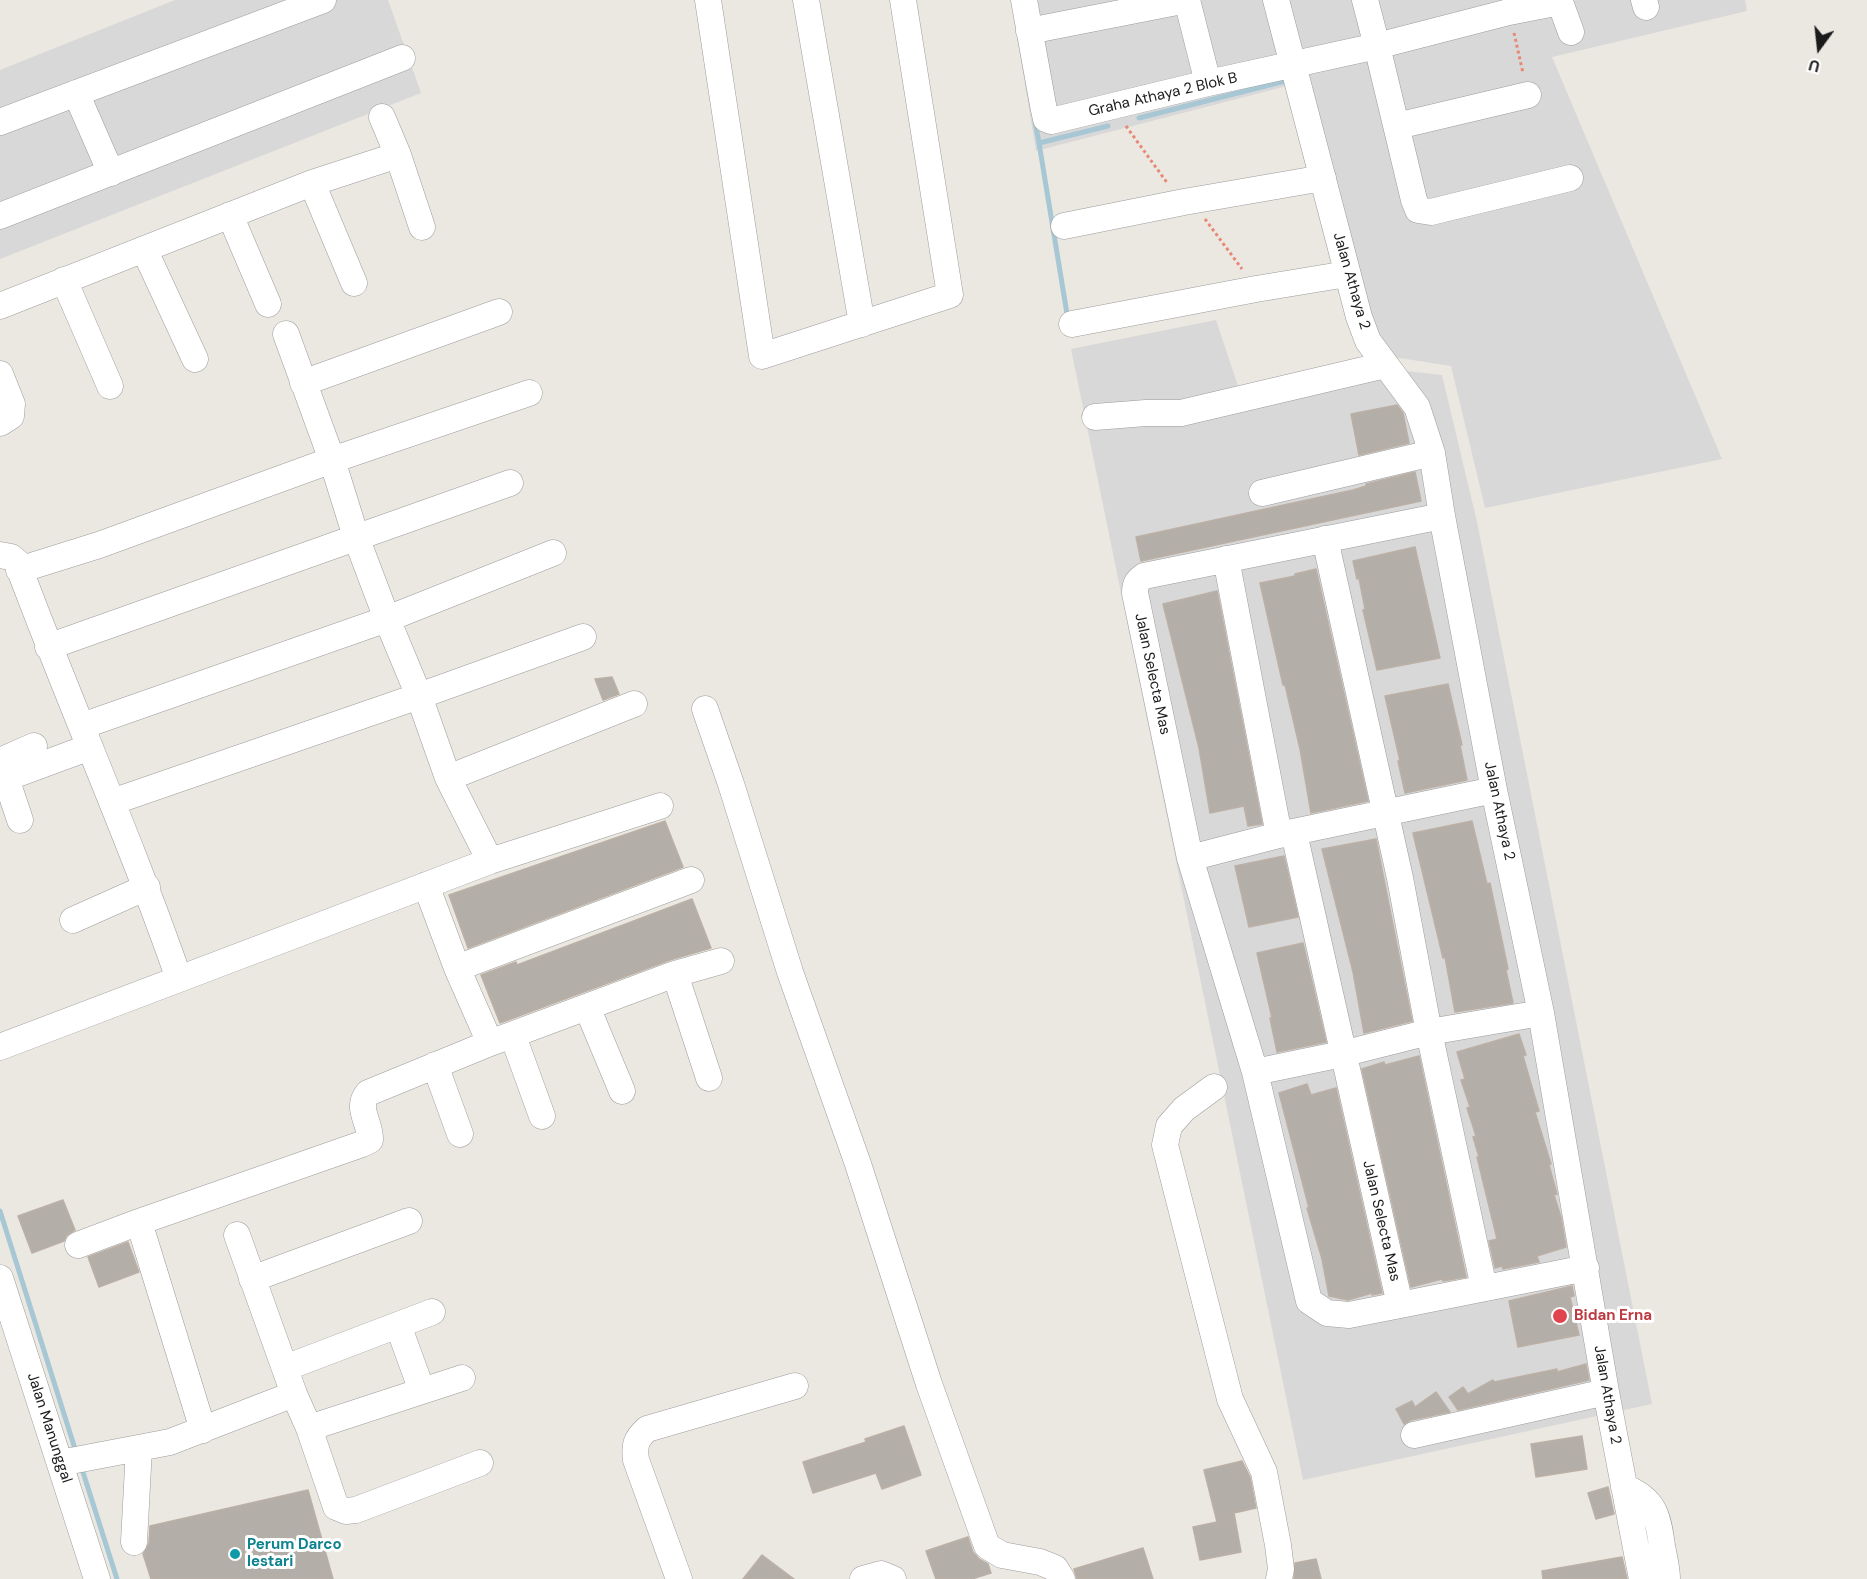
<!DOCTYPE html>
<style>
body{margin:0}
#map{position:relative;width:1867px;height:1579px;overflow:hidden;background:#ebe8e1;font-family:"DM Sans",sans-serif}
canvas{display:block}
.north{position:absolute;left:1789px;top:18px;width:60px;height:60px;-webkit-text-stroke:4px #fff;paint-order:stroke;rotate:195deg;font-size:16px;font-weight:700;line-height:24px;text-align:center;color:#1b1b1b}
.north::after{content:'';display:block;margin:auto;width:21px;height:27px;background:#1b1b1b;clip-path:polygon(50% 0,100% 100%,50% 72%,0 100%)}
</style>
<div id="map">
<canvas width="1867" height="1579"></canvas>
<div class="north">U</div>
</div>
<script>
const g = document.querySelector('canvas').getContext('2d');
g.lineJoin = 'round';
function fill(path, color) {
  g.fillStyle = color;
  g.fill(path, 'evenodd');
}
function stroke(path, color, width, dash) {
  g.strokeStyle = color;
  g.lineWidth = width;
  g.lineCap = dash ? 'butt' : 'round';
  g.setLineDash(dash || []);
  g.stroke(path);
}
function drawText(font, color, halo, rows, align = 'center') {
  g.font = font + ' "DM Sans",sans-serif';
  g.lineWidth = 6;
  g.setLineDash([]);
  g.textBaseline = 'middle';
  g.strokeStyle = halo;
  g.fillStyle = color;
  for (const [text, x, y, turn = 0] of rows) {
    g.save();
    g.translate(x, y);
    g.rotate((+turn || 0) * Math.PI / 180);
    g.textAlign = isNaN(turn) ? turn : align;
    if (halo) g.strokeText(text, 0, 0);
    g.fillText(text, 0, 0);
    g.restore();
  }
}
const residential = new Path2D(`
 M175 0H388L421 93 0 259V70Z
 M1011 0H1745L1747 11 1552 57 1722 459 1485 508 1451 366 1380 355 1310 80 1036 151Z
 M1216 320 1238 386 1344 364 1442 375 1477 522 1652 1404 1303 1480 1071 349Z`);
const stream = new Path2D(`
 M1139 118 1289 80
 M1035 121 1039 143 1108 126
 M1039 143 1068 320
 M0 1211 76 1452
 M81 1466 117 1579`);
const building = new Path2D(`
 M1397 405 1403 413 1409 443 1359 455 1351 414Z
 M1415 472 1421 501 1141 561 1136 537 1353 490 1366 486V484Z
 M1415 547 1440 658 1377 670 1363 610 1365 609 1359 578 1357 579 1353 561Z
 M1316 569 1368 801 1311 813 1300 749 1285 685H1283L1260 583 1295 576V574Z
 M1217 591 1262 824 1248 826 1244 806 1210 813 1199 748 1163 604Z
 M612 677 619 694 603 700 595 679Z
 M1448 684 1462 745H1460L1467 780 1405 793 1398 761H1400L1385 696Z
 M665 821 683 867 468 948 449 895Z
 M1472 821 1487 884 1490 883 1508 969 1506 970 1513 1003 1455 1012 1445 957 1443 958 1413 833Z
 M1376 839 1412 1021 1364 1033 1353 972 1322 849Z
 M1284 856 1298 917 1249 927 1235 866Z
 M692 899 711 948 670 960 500 1023 481 975 516 962 517 965Z
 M1303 943 1326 1042 1277 1052 1270 1018H1272L1257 953Z
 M1519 1034 1526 1055 1523 1056 1539 1111 1535 1112 1551 1164 1549 1165 1557 1194 1554 1195 1561 1217 1566 1247 1537 1256 1539 1262 1503 1269 1502 1266 1495 1268 1489 1241 1497 1239 1477 1157H1479L1473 1137 1476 1136 1467 1108 1470 1107 1461 1080 1465 1079 1457 1052Z
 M1419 1056 1466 1277 1443 1281 1442 1279 1411 1287 1362 1069 1384 1062 1385 1065Z
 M1307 1084 1311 1095 1336 1088 1382 1293 1372 1295V1293L1348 1300 1329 1296 1322 1259 1307 1208H1309L1279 1093Z
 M63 1200 75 1230 67 1235 64 1241 32 1253 18 1216Z
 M128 1242 139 1272 99 1287 88 1257Z
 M1572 1286 1574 1296 1570 1297 1579 1335 1518 1347 1509 1301Z
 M1586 1364 1589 1380 1458 1410 1449 1397 1463 1387 1468 1394 1493 1380 1494 1382 1557 1369V1372Z
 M1436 1392 1450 1412 1411 1420 1404 1424 1396 1409 1412 1401 1415 1407Z
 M904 1426 921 1475 882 1489 876 1473 813 1493 803 1462 866 1442 865 1439Z
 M1582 1436 1587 1469 1536 1477 1531 1444Z
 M1242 1461 1250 1477 1256 1508 1234 1513 1241 1552 1200 1560 1193 1527 1217 1522 1204 1470Z
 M1608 1487 1614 1514 1596 1519 1588 1493Z
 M308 1490 333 1579H151L143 1554 149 1543 150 1526Z
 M968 1537 973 1552 979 1559 988 1564 991 1573 972 1579H936L926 1551Z
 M1143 1548 1153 1579H1077L1074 1569Z
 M762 1555 794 1579H743Z
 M1622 1557 1627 1579H1543L1542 1571Z
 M1316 1559 1321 1579H1294L1295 1563Z`);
const path = new Path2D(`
 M1514 33 1523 73
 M1126 126 1168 184
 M1205 219 1242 269`);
const minor = new Path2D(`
 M708 0 762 356 950 295 903 0
 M806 0 862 324
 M1024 0 1043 105 1046 119 1051 121 1208 83 1377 46 1414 200 1418 210 1431 212 1570 178
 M1276 0 1359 317 1368 341 1417 407 1432 453 1442 516 1494 790 1541 1013 1606 1392 1642 1579
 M1365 0 1377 46 1509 12 1560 2 1559 0
 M1644 0 1646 7
 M1560 2 1571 32
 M1029 31 1187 0 1208 83
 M76 93 111 173
 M382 117 398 155 422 227
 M0 122 323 0
 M1397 126 1528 95
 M312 183 354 283
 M230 215 268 304
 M0 216 402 58
 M1064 226 1184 202 1323 178
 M144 249 195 359
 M64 280 110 386
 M0 306 312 183 398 155
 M1072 324 1256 289 1347 274
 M286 334 332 460 356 537 387 619 553 553
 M0 374 12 404 11 416 0 423
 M303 383 499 312
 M1095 417 1146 413H1181L1385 365
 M1262 493 1432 453
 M1325 539 1400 878 1429 1032 1484 1288
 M0 555 11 557 17 562C69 702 130 838 179 979
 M1226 559 1279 835
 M19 570 99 545 332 460 529 393
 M48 647 510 483
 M705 709 731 784 790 972 858 1164 929 1384 987 1546 1002 1555 1040 1562 1055 1568 1062 1579
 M82 726 387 619 419 696 112 802
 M0 761 34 746
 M0 766 6 778 90 747
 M6 778 20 820
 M448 778 634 704
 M1494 790 1279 835 1190 858 1255 1072 1342 1054 1429 1032 1541 1013
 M1294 833 1400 1305 1586 1268
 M1190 858 1135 593C1135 584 1137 581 1144 576L1442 516
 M490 861 448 778 419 696 583 637
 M426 885 457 968 490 1043
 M73 920 147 887
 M457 968 691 880
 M675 974 709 1078
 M587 1007 622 1091
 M513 1036 542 1116
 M0 1047 490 861 660 806
 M435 1065 460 1134
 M1255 1072 1309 1301 1327 1313 1349 1315 1400 1305
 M1214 1087 1184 1109 1169 1126 1165 1145 1230 1399 1264 1472 1278 1545 1281 1569 1279 1579
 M139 1222 362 1144 370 1140C371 1123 355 1108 368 1093L490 1043 675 974 721 961
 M78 1245 139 1222 203 1430
 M0 1278 97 1579
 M252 1279 409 1221
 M398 1325 422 1391
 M285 1368 432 1312
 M294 1394 309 1428 336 1507 346 1511 356 1510 480 1463
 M309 1428 462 1378
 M1414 1435 1606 1392
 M60 1463 170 1442 294 1394 237 1235
 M1624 1487C1654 1499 1658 1515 1662 1546 1664 1557 1667 1568 1667 1579
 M134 1542 139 1448
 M679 1579 636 1460C634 1445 636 1439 647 1429L795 1386
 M863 1579 881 1574 893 1579`);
const markers = [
 [1560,1316,8,"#e0444e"],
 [235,1554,6,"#0f9aa8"]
];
const streetNames = [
 ["Graha Athaya 2 Blok B",1163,95,-13],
 ["Jalan Athaya 2",1351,281,74],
 ["Jalan Selecta Mas",1152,674,78],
 ["Jalan Athaya 2",1499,811,78],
 ["Jalan Selecta Mas",1381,1221,77],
 ["Jalan Athaya 2",1607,1395,80],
 ["Jalan Manunggal",49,1428,72]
];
const healthNames = [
 ["Bidan Erna",1574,1316]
];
const cultureNames = [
 ["Perum Darco",247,1545],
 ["lestari",247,1562]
];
fill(residential, '#d9d8d8');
stroke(stream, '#a7c7d4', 5);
fill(building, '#b4aea8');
stroke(building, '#bbb0a6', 1.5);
stroke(minor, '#9c9c9c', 27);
stroke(path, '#e78876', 3, [3, 3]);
stroke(minor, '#fff', 26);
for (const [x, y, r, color] of markers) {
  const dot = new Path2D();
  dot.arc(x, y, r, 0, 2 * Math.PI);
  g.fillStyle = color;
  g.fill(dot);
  stroke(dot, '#fff', 2);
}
drawText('15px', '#1b1b1b', '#fff', streetNames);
drawText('bold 15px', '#be3a42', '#fff', healthNames, 'left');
drawText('bold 15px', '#0d838f', '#fff', cultureNames, 'left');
</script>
